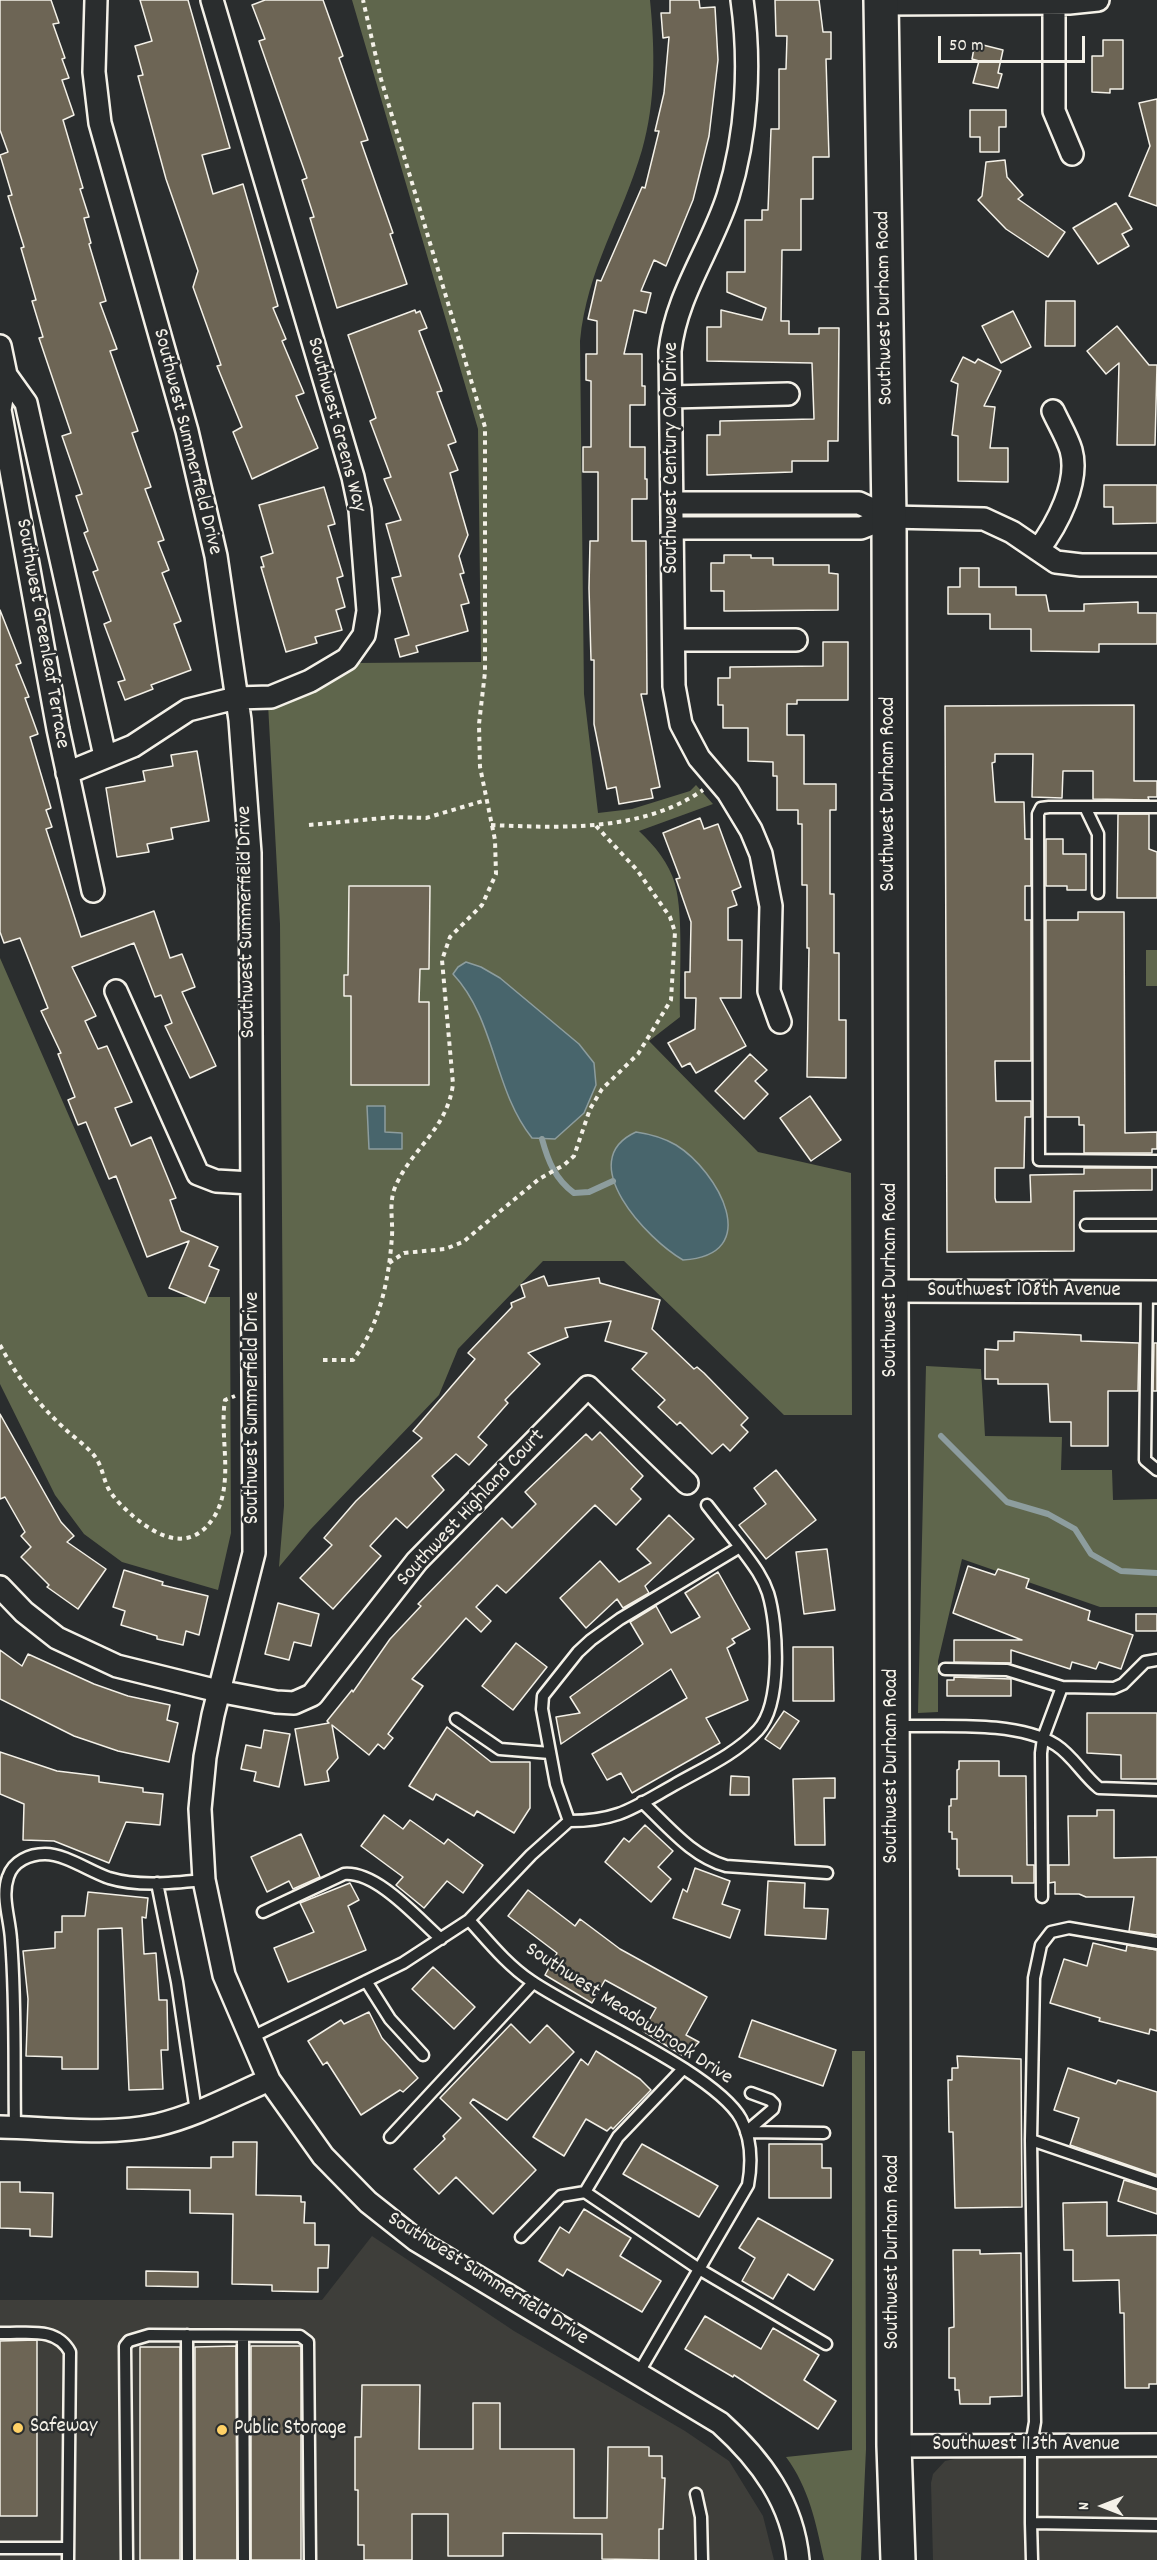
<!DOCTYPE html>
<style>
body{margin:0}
#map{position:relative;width:1157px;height:2560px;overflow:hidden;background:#2a2d2e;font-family:Dekko,sans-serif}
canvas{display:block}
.north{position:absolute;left:1073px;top:2476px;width:60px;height:60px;-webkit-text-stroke:4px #2a2d2e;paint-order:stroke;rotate:270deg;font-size:16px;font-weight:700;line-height:24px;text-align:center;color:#f4f1e8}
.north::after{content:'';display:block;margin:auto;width:21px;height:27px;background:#f4f1e8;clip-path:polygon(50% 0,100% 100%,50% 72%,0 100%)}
.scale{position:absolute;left:938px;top:36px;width:147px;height:27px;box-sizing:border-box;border:3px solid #f4f1e8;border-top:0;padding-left:8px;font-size:18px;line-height:21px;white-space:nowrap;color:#f4f1e8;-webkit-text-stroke:4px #2a2d2e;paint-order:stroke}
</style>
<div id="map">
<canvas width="1157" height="2560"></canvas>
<div class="north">N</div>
<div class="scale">50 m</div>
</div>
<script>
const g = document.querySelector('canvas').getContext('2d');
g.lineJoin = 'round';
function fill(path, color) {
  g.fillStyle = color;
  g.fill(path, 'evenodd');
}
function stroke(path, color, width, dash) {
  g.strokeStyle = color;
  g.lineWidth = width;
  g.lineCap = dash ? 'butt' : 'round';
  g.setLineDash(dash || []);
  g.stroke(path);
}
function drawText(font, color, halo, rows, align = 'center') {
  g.font = font + ' Dekko,sans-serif';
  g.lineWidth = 5;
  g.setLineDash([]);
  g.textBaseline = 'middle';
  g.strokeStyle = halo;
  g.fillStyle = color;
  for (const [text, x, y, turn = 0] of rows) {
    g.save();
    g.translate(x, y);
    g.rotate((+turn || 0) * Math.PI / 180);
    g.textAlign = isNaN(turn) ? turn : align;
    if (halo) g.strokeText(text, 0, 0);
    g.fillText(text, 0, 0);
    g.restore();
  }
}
const built = new Path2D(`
 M372 2236 514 2331 685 2431 729 2461 763 2516 774 2560H0V2300H322Z
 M1157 2457V2560H933L931 2483 933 2474 945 2461 959 2458Z`);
const green = new Path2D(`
 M352 0H650C655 50 656 102 642 150 622 218 587 269 580 341L584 694 598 813 632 809 690 791 696 785 713 804 639 831C655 846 669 863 675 884 684 916 679 982 680 1017L649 1041 758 1152 851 1173 852 1415H784L624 1261H543L458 1349 439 1395 310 1530 279 1567 284 1506 280 924 268 704 355 663 481 662 478 429Z
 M1146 950H1157V986H1146Z
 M0 958 148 1297H230L231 1533 218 1590 122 1562 84 1534 55 1495 0 1384Z
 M926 1366 981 1369 985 1436 1062 1437 1061 1470H1112L1113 1500 1157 1499V1607H1100L962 1559 938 1661V1712L918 1713Z
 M852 2051H865L866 2449 861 2560H824C816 2523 809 2488 786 2457L852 2450Z`);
const water = new Path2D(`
 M466 962 481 967 500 978 579 1044 594 1063 596 1085 584 1113 555 1139 532 1138C493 1089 496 1020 453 974L458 967Z
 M367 1106H385V1132L402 1133V1149H369Z
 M636 1132C650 1134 664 1138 676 1145 718 1171 765 1255 683 1260 648 1240 572 1161 636 1132Z`);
const stream = new Path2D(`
 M542 1139C548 1161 555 1179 574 1193L589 1192 613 1181
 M941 1436 1007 1502 1048 1514 1075 1529 1091 1554 1121 1571 1157 1573`);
const building = new Path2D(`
 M0 0H51L59 23 53 24 65 58 62 59 69 78 62 80 74 115 63 120 83 188 80 189 89 217 84 218 91 243 89 244 106 301 100 303 117 349 110 351 138 431 132 433 151 487 145 489 164 540 158 542 169 570 162 573 181 621 174 624 191 670 151 685 153 689 125 700 118 682 125 680 104 624 111 621 93 572 98 570 84 533 88 531 76 496 82 494 62 436 71 433 39 338 43 337 32 301 36 300 21 248 24 247 8 196 12 195 0 155 8 152 0 130Z
 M140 0H188L230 148 202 155 213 194 243 184 278 306 273 308 286 339 282 341 304 393 296 396 318 448 252 479 233 432 242 427 217 366 221 365 193 287 198 271 166 179 138 76 143 75 135 46 152 41Z
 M265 0H323L343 56 339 58 368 140 361 142 393 233 390 234 407 284 337 308 310 218 314 217 302 180 307 178 259 41 265 39 252 5Z
 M670 0H699L700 8 715 7 718 60 709 136 693 200 666 266 654 260 641 291 651 293 646 313 634 310 624 354H642V386H645V405H630V447H645V479H647V499H632V541H646L647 694H641L660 787 651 789 653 798 619 804 616 787 607 789 594 724V660H591L589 588 590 541H598V472H583V447H591V381L586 380V354H597V321L588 319 597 280 601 281 642 187 645 188 659 131H655L664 93 669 37 663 38 661 13H670Z
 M775 0H819L823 32H831V59H826L829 157H813V199H801V250H782L781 321H789V334H819V328H839L838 441H828V461H792V472L707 475V435H720V421L814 419 812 363 707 361V327H721V310L762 320 766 308 727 292V272H745V220H762V210H768L771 129H779V69H786L787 36H776Z
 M1103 40H1123V89H1110V93L1092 92V56H1103Z
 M975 43 1003 50 998 73 1002 74 998 88 973 83 979 61 972 59Z
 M1157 99V206L1129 196 1150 146 1139 103Z
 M970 110H1006V127H999V152H980V137H970Z
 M1005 160 1007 177 1023 195 1018 199 1065 232 1048 257 1006 229 978 200 982 196 986 162Z
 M1116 203 1132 229 1122 234 1129 246 1098 264 1073 228Z
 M1046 301H1075V346H1045Z
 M415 310 416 313 420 311 427 328 419 331 442 391 437 392 456 442 448 445 458 470 450 473 468 535 459 556 464 573 460 574 469 603 461 605 468 631 416 646 418 652 400 657 395 639 409 635 392 578 401 576 386 524 401 520 384 479 391 477 370 421 376 418 348 335Z
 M1013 311 1031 347 1001 363 982 326Z
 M1117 326 1149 365H1157L1155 445H1117L1119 363 1106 374 1087 351Z
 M963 357 975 363 978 359 1001 371 984 406 995 407 990 448H1008V482L958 481V436L952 435 958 384 951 381Z
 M1104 485H1157V523L1113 524V507H1104Z
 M324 487 335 524 328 526 343 576 337 578 345 607 336 610 342 630 315 637 317 643 286 652 261 567H264L261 557 273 553 259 505Z
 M724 555H751V558H773V565H829V573L838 574V610L724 611V591H711V563H724Z
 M960 568H979V587H1016V595H1046L1049 611H1084V604L1138 602V613H1157V644H1099V652L1031 651V629H990V614H948V587H960Z
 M0 610 21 663 16 665 29 697 25 698 38 734 30 737 51 808 46 810 52 827 46 829 81 937 154 911 170 958 182 954 195 987 182 992 216 1066 190 1078 165 1026 172 1023 161 995 155 997 134 943 72 967 96 1016 85 1021 98 1049 107 1046 132 1102 115 1108 131 1146 151 1137 176 1198 170 1200 181 1231 218 1247 209 1266 219 1270 205 1303 169 1288 189 1241 147 1257 116 1176 109 1179 86 1122 78 1125 68 1100 75 1097 58 1054 61 1053 41 1011 48 1008 20 938 4 943 0 932Z
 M823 642H848V700H797V704H787V735H804V784H836V810H830V894H834V953H839V1020H846V1078L807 1077 809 948H807V885H802V824H798V810H777V776H773V762L748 761V728H723V705H718V678H730V667L823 666Z
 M1134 705V781H1157V797H1148L1149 800 1093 799V771H1063L1062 798 1032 797 1033 754H995V762L992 763 995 802H1024L1025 839H1031V886H1025V920H1031V1061H995V1066L996 1101H1031V1117H1025L1024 1168H995V1198L996 1202H1031L1030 1175 1084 1174V1168H1152V1190L1074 1191V1251L947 1252 945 706Z
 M197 751 209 821 171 828 173 839 147 844 149 852 117 857 106 788 145 781 143 771 173 766 171 755Z
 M1118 814H1149V849L1157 852V898H1117Z
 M700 818 704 829 718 824 741 887 732 891 737 905 728 908V940H742L741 998H720L746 1046 696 1073 690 1063 682 1067 668 1043 695 1029 696 998H685V972H690L691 922 676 879 680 878 663 833Z
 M1046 839H1063V854H1086V890H1067V886H1046Z
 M349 886H430L429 969H420L419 1002H429V1085H351V996H344V975H348Z
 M1078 912H1124L1125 1133 1157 1132V1149H1152V1153H1084V1125H1079V1117H1046V920H1078Z
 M750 1054 767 1070 755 1081 768 1094 744 1119 715 1091Z
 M810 1096 841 1140 811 1161 780 1118Z
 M544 1276 548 1286 599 1278 600 1283 660 1300 652 1329 694 1369 697 1367 704 1373 748 1418 741 1425 748 1432 730 1451 723 1444 712 1454 680 1422 677 1425 658 1407 665 1400 632 1369 647 1353 605 1341 611 1321 565 1328 568 1337 528 1353 540 1364 505 1400 508 1403 478 1437 487 1445 469 1465 456 1454 432 1476 444 1490 407 1528 396 1518 370 1546 381 1556 333 1609 300 1578 332 1545 324 1538 356 1501 422 1438 413 1431 475 1359 468 1353 512 1307 511 1303 525 1297 521 1285Z
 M1014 1332 1081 1335V1341L1139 1343 1138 1391H1108V1446H1071V1422H1050L1048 1384H998V1379H985V1349L998 1350V1341H1014Z
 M1154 1343H1157V1391H1153Z
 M0 1414 61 1522 74 1536 67 1542 106 1569 78 1609 47 1587 49 1585 21 1557 31 1547 21 1536 25 1532 5 1497 0 1499Z
 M600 1432 643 1476 631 1489 641 1499 616 1525 595 1505 506 1593 497 1585 476 1607 491 1621 481 1632 466 1618 412 1679 423 1686 388 1734 393 1738 384 1749 378 1744 369 1755 332 1725 338 1758 327 1771 329 1781 305 1785 295 1729 329 1723 327 1721 352 1690 353 1692 390 1639 421 1606 418 1604 502 1518 512 1528 536 1504 525 1492 586 1434 592 1440Z
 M776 1470 816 1520 766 1559 739 1525 766 1504 754 1488Z
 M669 1515 694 1539 645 1586 649 1593 623 1608 617 1599 586 1628 560 1598 600 1561 619 1582 651 1563 637 1549Z
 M827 1549 835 1610 804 1614 796 1552Z
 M968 1566 995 1575 998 1569 1029 1579 1026 1588 1090 1611 1088 1620 1133 1635 1121 1669 1099 1662 1096 1669 1072 1662 1070 1669 1011 1650V1663L954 1662V1640H1022L953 1613Z
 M124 1570 163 1582 162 1585 208 1596 199 1635 186 1631 183 1645 157 1639V1636L121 1625 125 1611 113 1607Z
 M718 1572 750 1629 732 1639 735 1643 727 1648 748 1700 706 1718 720 1743 632 1793 621 1773 607 1780 592 1754 687 1698 671 1669 561 1744 556 1717 580 1713 570 1697 643 1644 630 1622 656 1606 671 1633 700 1617 685 1593Z
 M278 1603 319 1614 311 1646 294 1642 289 1660 265 1654Z
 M1136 1614H1157V1631H1136Z
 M516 1643 547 1667 513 1710 482 1686Z
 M793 1647H833L834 1701H793Z
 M0 1650 22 1666 28 1654 94 1684 128 1696 170 1705 167 1720 178 1723 169 1762 118 1751 74 1736 0 1699Z
 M954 1677 1011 1679V1696H947V1680H954Z
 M784 1711 799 1721 780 1749 765 1739Z
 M1087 1713H1157V1779H1121V1755L1087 1753Z
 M447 1727 491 1762H530V1808L514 1833 477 1811 474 1816 436 1794 433 1800 409 1786Z
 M264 1730 290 1734 279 1787 254 1781 256 1772 241 1769 246 1745 261 1748Z
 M0 1752 57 1771 99 1776V1782L143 1788V1792L163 1794 160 1825 126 1822 109 1863 54 1841 23 1840 24 1804 0 1794Z
 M959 1761H999V1776H1026L1027 1865H1034V1883H1012V1876H959V1869H957V1839H952V1832H949V1806H951V1799H957V1770L959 1769Z
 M731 1776 749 1777V1795H730Z
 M835 1778V1798H824L825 1845H795L793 1779Z
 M1097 1810H1114V1858L1157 1857V1935L1129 1931 1134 1897H1086L1079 1894H1055V1882L1049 1883V1865H1069L1068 1816H1097Z
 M384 1815 403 1829 410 1820 444 1844 448 1839 483 1865 463 1893 447 1881 424 1908 396 1885 403 1877 361 1846Z
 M645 1825 673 1851 658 1867 671 1879 651 1902 605 1862 624 1838 629 1842Z
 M301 1834 320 1877 293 1889 289 1881 267 1892 251 1857Z
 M695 1868 730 1881 722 1904 740 1910 730 1938 673 1918 683 1889 687 1892Z
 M768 1881 805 1883 804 1908 828 1909 826 1939 765 1935Z
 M350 1883 359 1900 348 1906 366 1950 288 1982 274 1948 314 1932 300 1903Z
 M528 1890 575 1926 580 1919 620 1949 707 1997 686 2035 699 2042 685 2057 643 2031 656 2008 605 1980 592 2003 545 1975 557 1953 508 1916Z
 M88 1892 148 1898 146 1918 142 1917 144 1954 156 1953 159 2000H167L168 2050H161L163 2089 129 2090 122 1928 98 1929V2069H62V2057L26 2056 28 1999 23 1951 55 1948V1932H62V1916H85Z
 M1093 1943 1126 1951 1127 1945 1157 1950V2031L1150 2029 1149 2034 1099 2021 1100 2018 1050 2003 1064 1959 1087 1966Z
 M433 1967 475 2007 454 2029 412 1989Z
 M369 2012 382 2038 418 2078 403 2092 400 2090 361 2115 327 2062 323 2065 308 2041 341 2020 344 2024Z
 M752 2020 836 2050 823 2086 739 2057Z
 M511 2024 530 2043 547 2025 574 2052 507 2120 473 2099 470 2103 536 2170 493 2214 456 2177 439 2194 414 2169 445 2139 443 2136 461 2118 440 2098Z
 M596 2051 640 2079 651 2090 613 2129 611 2127 607 2131 586 2119 564 2156 533 2137 581 2059 588 2065Z
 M957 2056 1021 2059 1022 2207 955 2208 953 2132H949L948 2080H952V2068H958Z
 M1068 2068 1116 2084 1118 2080 1157 2092V2175L1070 2145 1079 2118 1054 2110Z
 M233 2142H257L256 2195 301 2196V2202H305L304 2223H315V2245H329L328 2268H318V2292L272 2291V2285L232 2284 233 2214 190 2213V2190L127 2189V2167L211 2168V2157H233Z
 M642 2144 718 2186 699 2217 623 2174Z
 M769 2144H822V2168H831V2198H769Z
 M1124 2180 1157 2190V2214L1118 2201Z
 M0 2182H20V2192L53 2193 52 2237 30 2236V2229L0 2228Z
 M1107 2202V2236L1157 2235V2384H1149V2388H1125L1124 2313H1120L1119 2280 1073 2281V2250H1064L1063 2203Z
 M584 2209 631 2238 620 2256 661 2281 642 2312 567 2269 563 2276 539 2261 560 2227 569 2233Z
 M758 2218 833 2260 814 2290 788 2274 773 2299 742 2281 755 2258 739 2248Z
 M953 2250H980V2254L1021 2253 1022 2396 990 2397V2404H960L959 2390H955V2378H949V2328L954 2327Z
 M146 2271 198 2272V2287L146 2286Z
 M705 2316 761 2349 773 2328 819 2355 804 2380 836 2401 818 2429 734 2375 733 2377 685 2349Z
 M37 2340V2516H0V2341Z
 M236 2346 237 2560H195V2347Z
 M251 2346H301V2560H251Z
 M140 2347H180V2560H140Z
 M362 2385H420L419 2449H473V2403H500V2449H574V2518H607L608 2447H649V2456H662V2478H665L663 2529H659V2560L602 2559V2534L503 2533V2556H448V2514H412V2560H364V2545H358V2490H355V2437H361Z`);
const path = new Path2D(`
 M309 825 394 817 426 818 486 800
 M491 825C561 828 642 832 703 790
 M389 1263 404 1253 445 1249 463 1242 539 1179 564 1165 574 1156 590 1109 602 1089 638 1054 671 1000 675 932 670 917 637 870 596 826
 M0 1345C17 1377 37 1403 64 1428 72 1436 83 1443 91 1452 102 1463 102 1475 108 1488 114 1499 124 1508 133 1516 159 1538 191 1553 214 1517 235 1483 219 1437 225 1400L235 1396
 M323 1360H353C380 1325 389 1279 392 1236 393 1220 389 1206 394 1190 409 1150 447 1131 453 1084L442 960 450 937 482 905 496 874 495 840 480 767 479 724 485 672V427L381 79 363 0`);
const lane = new Path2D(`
 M1085 807 1098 834V893
 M1157 807H1049L1041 808 1038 814 1039 1160 1157 1161
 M1086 1225H1157
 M1147 1292 1145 1460 1157 1470
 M707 1505 740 1547
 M945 1669 1007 1670 1062 1687 1114 1688 1123 1684 1145 1662 1157 1660
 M456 1719 500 1749 550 1753
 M896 1726C942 1727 1017 1720 1056 1745 1073 1756 1083 1775 1099 1788L1157 1790
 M642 1802C668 1826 691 1856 726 1866L827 1873
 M157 1883 177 1982 196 2112
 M1042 1897 1041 1753 1043 1738 1062 1687
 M263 1912 344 1874C377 1871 417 1918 441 1939
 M469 1920C488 1941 507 1965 531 1981 579 2014 716 2073 741 2119 752 2140 752 2163 748 2185L638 2374
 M1157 1943 1069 1928 1051 1932 1041 1945 1034 1978 1031 2140 1035 2422 1031 2445V2523L1157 2525
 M366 1981 390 2019 423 2055
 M250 2038 403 1963 469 1920 531 1855 569 1821C618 1821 633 1808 674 1785 702 1769 736 1754 758 1730 782 1704 778 1626 768 1593 762 1575 751 1562 740 1547L620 1619 591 1640 578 1652 543 1696 542 1709 556 1784 569 1821
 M751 2093 770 2100 774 2104 773 2109 746 2132 824 2133
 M15 2128C14 2065 16 2002 11 1940 10 1919 1 1897 8 1877 13 1861 30 1854 45 1854 65 1854 89 1871 109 1878 138 1887 174 1883 204 1880
 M390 2137 533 1983
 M1031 2140 1157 2183
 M585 2192 699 2269 826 2344
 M521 2237 561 2196 585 2192 618 2137 683 2069
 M0 2333C26 2334 56 2326 70 2352L68 2560
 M187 2335 188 2560
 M243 2336 244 2560
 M696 2494 701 2517 702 2560
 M1031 2523 1032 2560
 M0 2548H68
 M127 2560 125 2346 129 2341 149 2335 300 2336 308 2342 310 2560`);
const street = new Path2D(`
 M96 0 94 72 100 123 187 431 216 556 240 720 250 853 254 1553 213 1715 205 1757 200 1809 204 1880 224 1975 269 2080 323 2156 368 2202 416 2240 720 2423C761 2460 793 2503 798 2560
 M742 0C751 64 747 135 728 196 711 249 676 295 670 351L674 686 681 724 699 758 728 792 751 830 761 854 771 906 769 991 780 1022
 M1054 3V111L1072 154
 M881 4 1069 3 1098 0
 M0 346 6 375 0 410 58 729 93 891
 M6 375 26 403 105 756
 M672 397 788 394
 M673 503H859L889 517
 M673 528H861L889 517 984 519 1012 532 1056 562 1081 565H1157
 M1038 550C1057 525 1080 482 1071 450 1067 437 1059 424 1053 411
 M674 640H796
 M67 773 133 746 188 710 236 698 271 697 310 681 347 659 364 635 368 611 360 510 353 477 212 0
 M116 991 198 1174 216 1181 251 1183
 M891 1291 1157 1292
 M0 1587 24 1612 57 1638 117 1666 218 1691 276 1702 294 1703 312 1695 417 1561 588 1387 687 1483
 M0 2127C51 2128 107 2136 157 2125 196 2116 232 2096 269 2080
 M894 2446 1157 2445`);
const primary = new Path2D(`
 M881 0 889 517 894 2446 898 2560`);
const markers = [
 [18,2428,6,"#ffd166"],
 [222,2430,6,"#ffd166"]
];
const streetNames = [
 ["Southwest Durham Road",886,308,-91],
 ["Southwest Greens Way",335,425,75],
 ["Southwest Summerfield Drive",186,442,76],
 ["Southwest Century Oak Drive",673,458,-90],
 ["Southwest Greenleaf Terrace",41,634,80],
 ["Southwest Durham Road",890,794,-90],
 ["Southwest Summerfield Drive",248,922,-91],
 ["Southwest Durham Road",892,1280,-90],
 ["Southwest 108th Avenue",1024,1292],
 ["Southwest Summerfield Drive",254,1408,-90],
 ["Southwest Highland Court",472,1509,-47],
 ["Southwest Durham Road",893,1766,-90],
 ["Southwest Meadowbrook Drive",628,2015,33],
 ["Southwest Durham Road",894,2252,-90],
 ["Southwest Summerfield Drive",487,2280,32],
 ["Southwest 113th Avenue",1026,2446]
];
const poiNames = [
 ["Safeway",30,2428],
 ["Public Storage",234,2430]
];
fill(built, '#3e3e3a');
fill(green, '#5f664c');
fill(water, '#48656c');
stroke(water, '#8d9d9e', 1.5);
stroke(stream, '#8d9d9e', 6);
fill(building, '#6d6555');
stroke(building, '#f4f1e8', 1.5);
stroke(lane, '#f4f1e8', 15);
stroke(street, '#f4f1e8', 26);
stroke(primary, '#f4f1e8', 38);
stroke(path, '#f4f1e8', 4, [4.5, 4.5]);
stroke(lane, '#2a2d2e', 10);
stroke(street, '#2a2d2e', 21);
stroke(primary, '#2a2d2e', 33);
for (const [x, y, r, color] of markers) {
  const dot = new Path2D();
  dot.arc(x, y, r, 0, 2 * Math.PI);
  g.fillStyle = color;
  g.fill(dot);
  stroke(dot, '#2a2d2e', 2);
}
drawText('21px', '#f4f1e8', '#2a2d2e', streetNames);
drawText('21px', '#f4f1e8', '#2a2d2e', poiNames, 'left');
</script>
